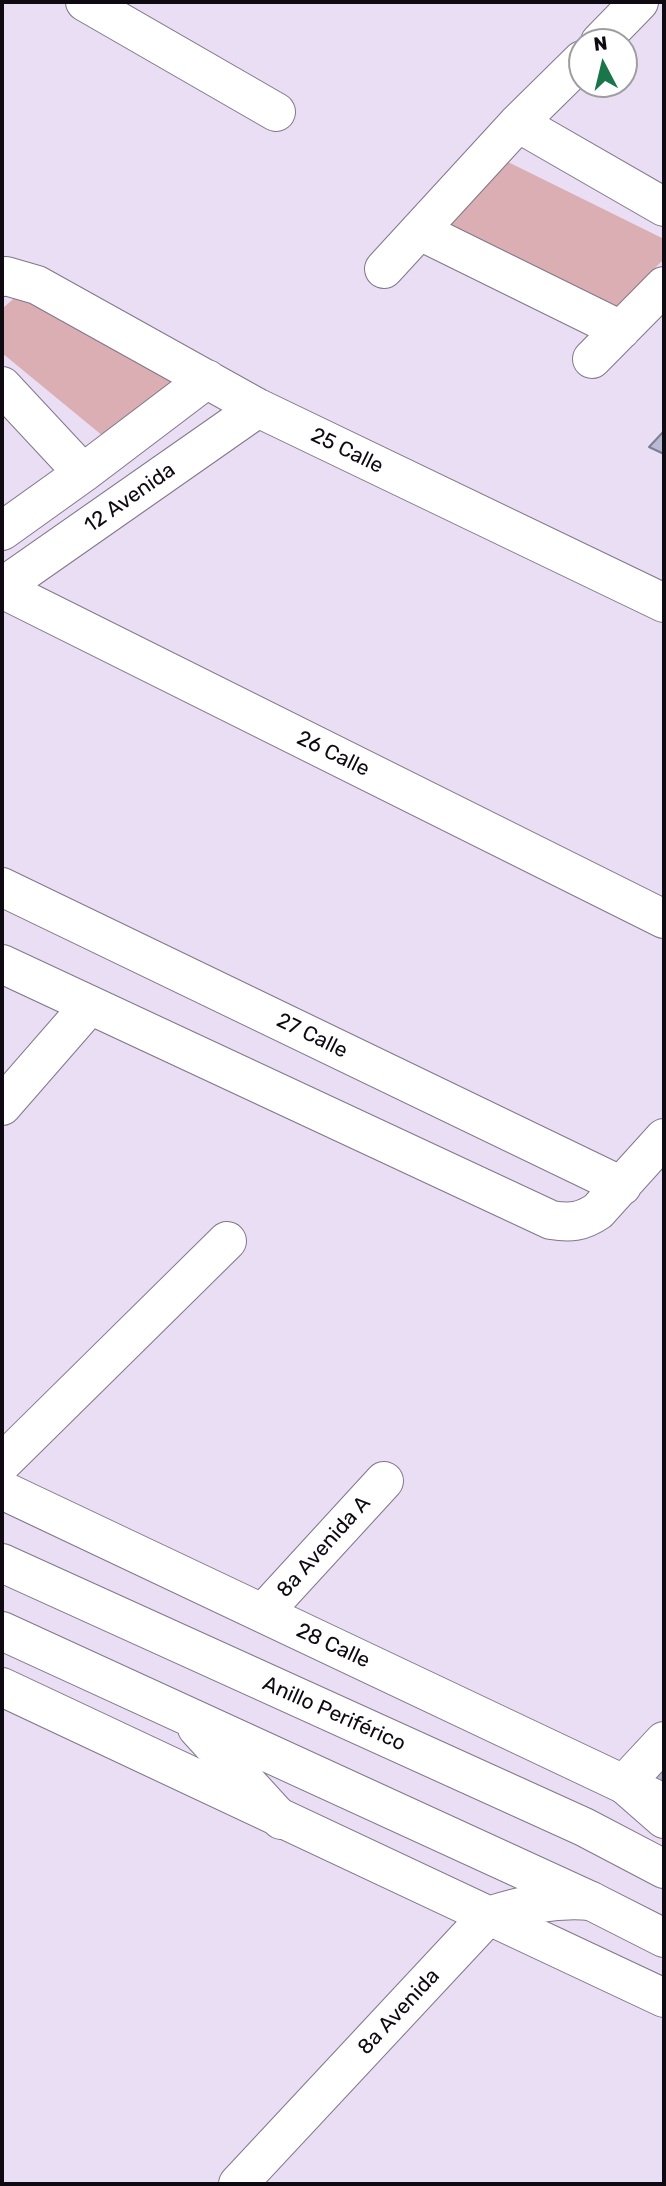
<!DOCTYPE html>
<meta charset="utf-8">
<style>
body{margin:0}
#map{position:relative;width:666px;height:2186px;overflow:hidden;background:#eadef4;font-family:Rubik,sans-serif}
canvas{display:block}
.frame{position:absolute;inset:0;border:4px solid #0f0a12;pointer-events:none}
.north{position:absolute;left:568px;top:28px;width:70px;height:70px;box-sizing:border-box;background:#fff;border:2px solid #9f9da0;border-radius:50%;rotate:353deg;font-size:19px;font-weight:700;line-height:28px;text-align:center;color:#0f0a12}
.north::after{content:'';display:block;margin:auto;width:24px;height:32px;background:#1a754a;clip-path:polygon(50% 0,100% 100%,50% 72%,0 100%)}
</style>
<div id="map">
<canvas width="666" height="2186"></canvas>
<div class="frame"></div>
<div class="north">N</div>
</div>
<script>
const g = document.querySelector('canvas').getContext('2d');
g.lineJoin = 'round';
function fill(path, color) {
  g.fillStyle = color;
  g.fill(path, 'evenodd');
}
function stroke(path, color, width, dash) {
  g.strokeStyle = color;
  g.lineWidth = width;
  g.lineCap = dash ? 'butt' : 'round';
  g.setLineDash(dash || []);
  g.stroke(path);
}
function drawText(font, color, halo, rows, align = 'center') {
  g.font = font + ' Rubik,sans-serif';
  g.lineWidth = 6;
  g.setLineDash([]);
  g.textBaseline = 'middle';
  g.strokeStyle = halo;
  g.fillStyle = color;
  for (const [text, x, y, turn = 0] of rows) {
    g.save();
    g.translate(x, y);
    g.rotate((+turn || 0) * Math.PI / 180);
    g.textAlign = isNaN(turn) ? turn : align;
    if (halo) g.strokeText(text, 0, 0);
    g.fillText(text, 0, 0);
    g.restore();
  }
}
const green = new Path2D(`
 M506 161 664 239V259L615 308 446 227Z
 M22 291 203 380 109 441 2 353V309Z`);
const building = new Path2D(`
 M664 431V454L649 447Z
 M664 1766V1784L652 1779Z`);
const minor = new Path2D(`
 M85 2 276 112
 M600 42 639 2
 M518 123 664 207
 M420 231 621 330
 M384 269 518 123 582 60
 M2 277 6 276 37 285 258 408 664 603
 M592 359 664 286
 M2 386 83 473
 M2 531 83 473 207 379
 M2 587 258 408
 M2 589 664 919
 M2 887 622 1186
 M2 964 551 1220C571 1223 582 1222 598 1211L664 1138
 M2 1106 90 1005
 M2 1463 227 1241
 M2 1490 653 1798
 M263 1613 384 1481
 M2 1687 664 1998
 M624 1784 664 1741
 M238 2184 488 1916C523 1905 554 1898 591 1901`);
const highway = new Path2D(`
 M2 1563 584 1827 664 1869
 M2 1631 591 1901 664 1938
 M197 1728 281 1820
 M624 1784 664 1819`);
const streetNames = [
 ["25 Calle",347,451,26],
 ["12 Avenida",130,498,-35],
 ["26 Calle",333,754,26],
 ["27 Calle",312,1036,26],
 ["8a Avenida A",324,1547,-48],
 ["28 Calle",333,1646,25],
 ["Anillo Periférico",334,1714,24],
 ["8a Avenida",399,2012,-47]
];
fill(green, '#daaeb2');
fill(building, '#b8bbd3');
stroke(building, '#7c7e94', 2);
stroke(minor, '#82768a', 40);
stroke(highway, '#82768a', 40);
stroke(minor, '#fff', 38);
stroke(highway, '#fff', 38);
drawText('21px', '#0f0a12', '#fff', streetNames);
</script>
